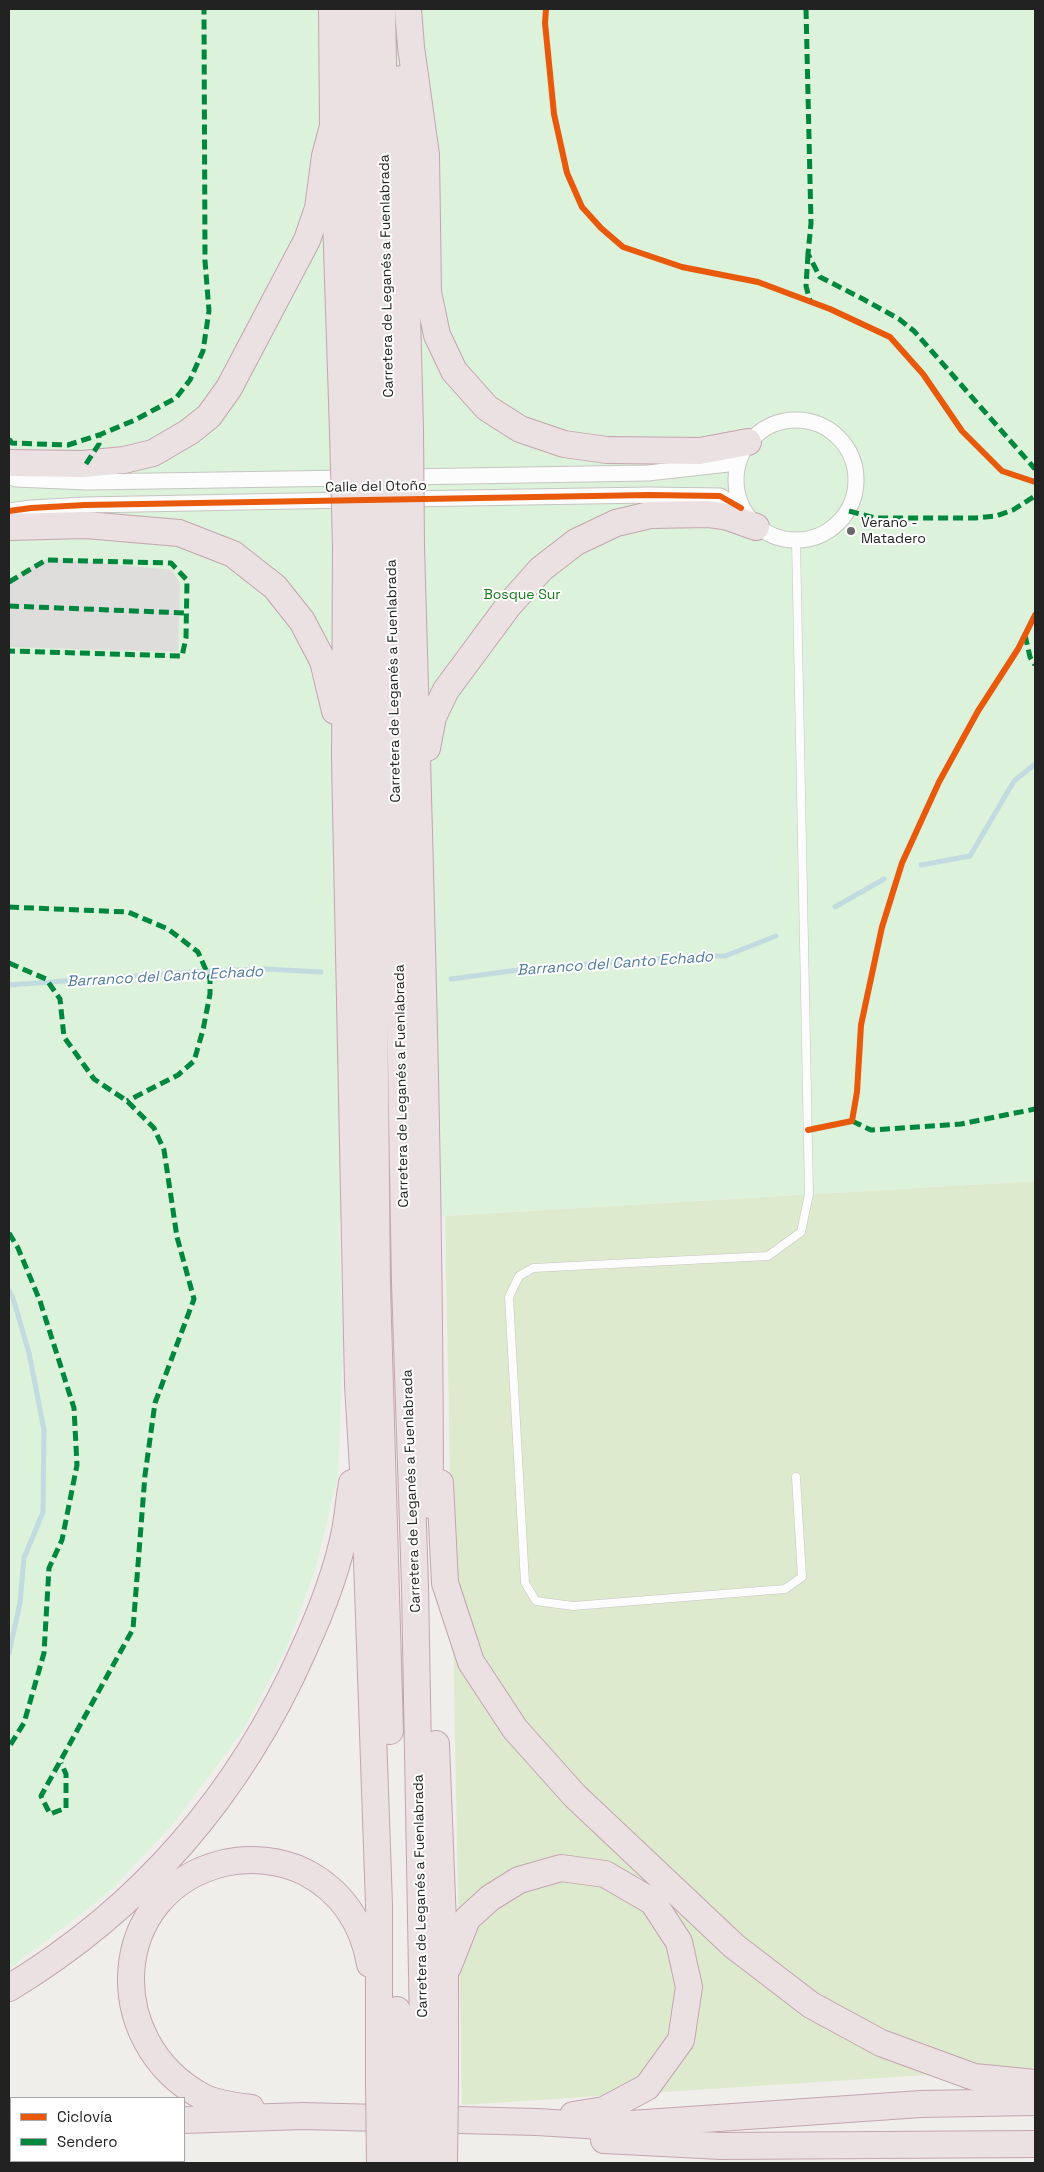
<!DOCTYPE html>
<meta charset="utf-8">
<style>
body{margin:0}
#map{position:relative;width:1044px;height:2172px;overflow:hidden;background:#f0eeeb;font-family:"Space Grotesk",sans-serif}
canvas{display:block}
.frame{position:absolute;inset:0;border:10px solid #222;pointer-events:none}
.legend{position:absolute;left:10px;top:2097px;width:175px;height:65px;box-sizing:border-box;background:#fff;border:1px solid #a7a7a7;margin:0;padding:6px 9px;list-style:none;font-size:15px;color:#222}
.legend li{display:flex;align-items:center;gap:10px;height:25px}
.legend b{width:25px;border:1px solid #a7a7a7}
</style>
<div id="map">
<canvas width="1044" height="2172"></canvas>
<div class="frame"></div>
<ul class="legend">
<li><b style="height:6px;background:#e8590c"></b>Ciclovía</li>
<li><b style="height:6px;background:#00873e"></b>Sendero</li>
</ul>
</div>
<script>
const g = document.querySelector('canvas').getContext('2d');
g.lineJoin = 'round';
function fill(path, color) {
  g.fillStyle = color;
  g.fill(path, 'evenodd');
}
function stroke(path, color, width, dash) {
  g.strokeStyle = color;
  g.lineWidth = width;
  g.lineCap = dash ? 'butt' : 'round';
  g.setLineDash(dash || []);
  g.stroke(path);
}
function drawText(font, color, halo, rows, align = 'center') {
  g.font = font + ' "Space Grotesk",sans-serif';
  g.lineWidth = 4;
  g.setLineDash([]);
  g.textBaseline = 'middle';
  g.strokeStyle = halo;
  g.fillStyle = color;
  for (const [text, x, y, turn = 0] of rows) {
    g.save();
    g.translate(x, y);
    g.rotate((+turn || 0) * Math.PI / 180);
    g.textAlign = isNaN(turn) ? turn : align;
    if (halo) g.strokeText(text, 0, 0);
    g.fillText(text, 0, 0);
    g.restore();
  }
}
const grass = new Path2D(`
 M1035 1181V2068L462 2105 445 1216Z`);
const park = new Path2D(`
 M9 9H1035V1181L339 1222 343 1341 338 1476 315 1570 286 1649 242 1732 173 1824 108 1893 9 1969Z`);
const parking = new Path2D(`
 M48 558 172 570 180 584 178 652 9 647V582L25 570Z`);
const stream = new Path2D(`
 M921 865 970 856 1014 781 1035 764
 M835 907 884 879
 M451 979 533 968 696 956H725L776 936
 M9 985 206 971 265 969 321 972
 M9 1291 13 1298 29 1353 44 1430 43 1512 24 1558 20 1603 9 1653`);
const lane = new Path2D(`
 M796 541 809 1194 801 1232 768 1256 533 1268 519 1276 509 1297 525 1583 536 1601 573 1606 785 1589 802 1577 796 1477`);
const street = new Path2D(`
 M736 480a60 60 0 1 1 120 0a60 60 0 1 1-120 0Z
 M9 476 16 479 87 482 351 478
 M404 477 648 473 737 463
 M403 499 649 495 720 496 741 508
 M9 511 31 508 85 505 350 500`);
const highway = new Path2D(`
 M332 9 333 126 343 432
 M356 9 364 432
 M382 9 390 431
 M408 9 411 47 426 155 428 292 437 335 454 371 487 408 520 429 564 444 607 450 700 451 748 442
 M401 79 410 430
 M9 463 83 464 124 460 153 453 189 432 209 416 229 388 307 240 318 208 325 156 333 126
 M9 527 86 525 179 533 233 554 275 587 302 621 323 661 335 711
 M392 546 405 1283 415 1586 424 2083
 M411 546C420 866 430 1185 430 1505
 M346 547 345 760 358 1385 365 1503 379 1905V2085
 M366 547 373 880 377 1286 390 1731
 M427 748 433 717 446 690 509 605 541 569 576 542 616 523 650 515 708 514 728 517 756 527
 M440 1483 445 1583 471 1662 515 1729 575 1796 734 1946 811 2005 881 2043 974 2077 1035 2083
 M436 1744 445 1975V2082
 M448 1967 467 1919 490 1898 519 1880 561 1868 605 1874 653 1902 679 1942 689 1987 681 2040 647 2087 604 2110 573 2115
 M9 1988C143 1907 241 1792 304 1649 321 1612 337 1571 345 1531 348 1515 349 1499 352 1483
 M397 2010 399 2084
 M251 2108C235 2106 217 2104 203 2097 100 2042 108 1891 224 1863 250 1857 281 1860 305 1872 343 1892 363 1924 370 1964
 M184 2120 303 2116 537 2122 602 2126 921 2104 1035 2102
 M9 2122H11
 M604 2140 721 2146 1035 2144`);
const highwayBridge = new Path2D(`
 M410 430 411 546
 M390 431 392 546
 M343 432 346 547
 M364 432 366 547
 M379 2085 380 2163
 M399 2163V2084
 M424 2163V2083
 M444 2163 445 2082`);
const quiet = new Path2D(`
 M806 9 811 223 808 254 820 277 863 299 899 319 914 331 1035 469
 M808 254 806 286 810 301
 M9 439 12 443 68 445 99 435
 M86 464 99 444V435L135 420 176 398 190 380 203 351 209 311 205 261 204 9
 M849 511 875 518H975L996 516 1013 510 1035 496
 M9 582 46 560 171 563 187 580 186 638 182 656 9 651
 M9 606 186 613
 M1025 635 1030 657 1035 665
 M9 907 128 912 168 929 198 952 210 979V994L203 1030 194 1061 178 1075 127 1101
 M9 963 46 979 60 999 64 1037 94 1079 127 1101 154 1128 164 1150 177 1237 194 1299 155 1403 145 1475 133 1629 41 1796 50 1814 66 1808V1774L61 1763
 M852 1121 871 1130 961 1124 1035 1109
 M9 1233 18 1248 40 1301 74 1408 77 1465 62 1540 49 1568 44 1653 24 1723 9 1747`);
const cycleway = new Path2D(`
 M546 9 545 23 554 114 567 173 582 207 601 228 623 247 682 267 758 282 830 309 890 337 923 374 962 431 1002 471 1035 482
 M9 511 31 508 85 505 649 495 720 496 741 508
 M808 1130 852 1121 857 1092 861 1025 882 927 902 863 939 782 978 711 1018 649 1035 615`);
const markers = [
 [851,531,5,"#6a6968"]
];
const streetNames = [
 ["Carretera de Leganés a Fuenlabrada",387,276,-91],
 ["Calle del Otoño",376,487,-1],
 ["Carretera de Leganés a Fuenlabrada",394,681,-91],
 ["Carretera de Leganés a Fuenlabrada",402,1086,-91],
 ["Carretera de Leganés a Fuenlabrada",412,1491,-92],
 ["Carretera de Leganés a Fuenlabrada",421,1896,-91]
];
const poiNames = [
 ["Verano -",861,523],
 ["Matadero",861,539]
];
const parkNames = [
 ["Bosque Sur",522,595]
];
const waterNames = [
 ["Barranco del Canto Echado",615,964,-4],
 ["Barranco del Canto Echado",165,977,-3]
];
fill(grass, '#deeacd');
fill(park, '#dcf2da');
fill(parking, '#dedddc');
stroke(stream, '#c2dbe0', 5);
stroke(lane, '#c6c5c3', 9);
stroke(street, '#c6c5c3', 17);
stroke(highway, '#c3a4af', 28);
stroke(lane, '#fdfcfc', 8);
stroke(street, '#fdfcfc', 15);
stroke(highway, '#ebe1e3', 26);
stroke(highwayBridge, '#c3a4af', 28, []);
stroke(highwayBridge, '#ebe1e3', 26);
stroke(quiet, '#00873e', 5, [10, 5]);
stroke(cycleway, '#e8590c', 6);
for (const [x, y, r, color] of markers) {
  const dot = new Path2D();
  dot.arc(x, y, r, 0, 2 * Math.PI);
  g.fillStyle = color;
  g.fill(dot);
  stroke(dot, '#fff', 2);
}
drawText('14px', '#222', '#fff', streetNames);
drawText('14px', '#222', '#fff', poiNames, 'left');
drawText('14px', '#157b18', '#fff', parkNames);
drawText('italic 15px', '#4e799c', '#fff', waterNames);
</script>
